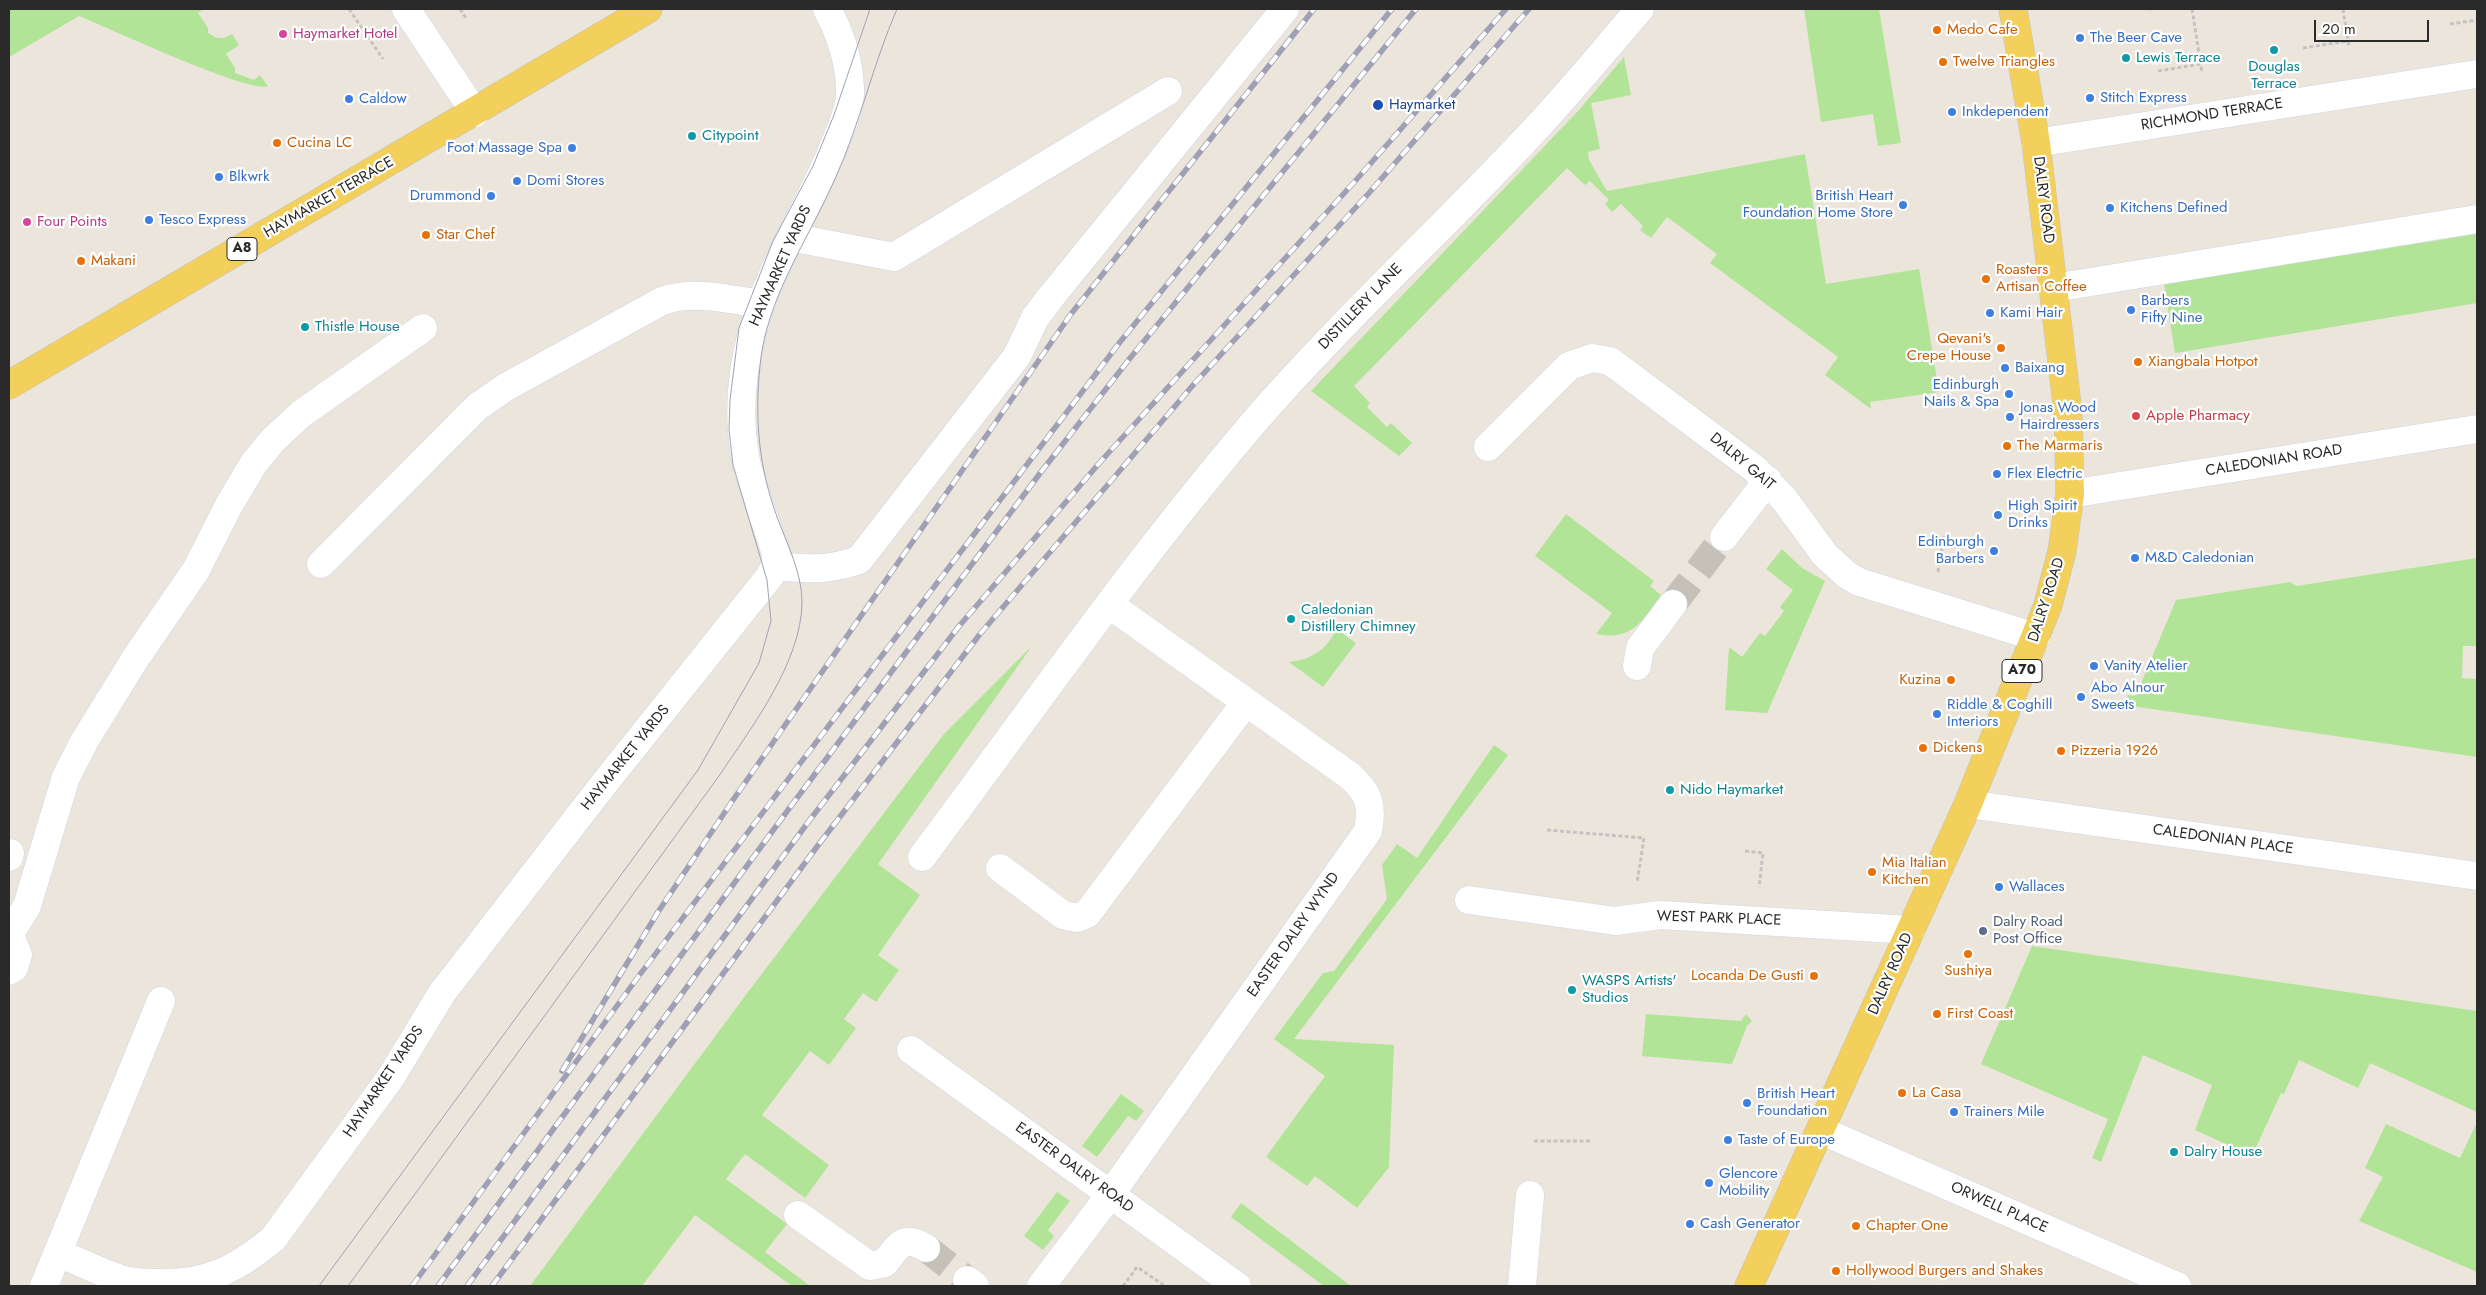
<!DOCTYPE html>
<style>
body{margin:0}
#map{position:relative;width:2486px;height:1295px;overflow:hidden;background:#ece5dc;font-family:Jost,sans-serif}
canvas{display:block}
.frame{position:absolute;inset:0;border:10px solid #2a2a2a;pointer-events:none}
.scale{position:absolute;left:2314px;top:20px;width:115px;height:22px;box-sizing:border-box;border:2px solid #2a2a2a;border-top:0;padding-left:6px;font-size:15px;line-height:18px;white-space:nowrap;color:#2a2a2a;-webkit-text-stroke:4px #fff;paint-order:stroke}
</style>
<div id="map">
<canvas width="2486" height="1295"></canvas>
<div class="frame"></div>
<div class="scale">20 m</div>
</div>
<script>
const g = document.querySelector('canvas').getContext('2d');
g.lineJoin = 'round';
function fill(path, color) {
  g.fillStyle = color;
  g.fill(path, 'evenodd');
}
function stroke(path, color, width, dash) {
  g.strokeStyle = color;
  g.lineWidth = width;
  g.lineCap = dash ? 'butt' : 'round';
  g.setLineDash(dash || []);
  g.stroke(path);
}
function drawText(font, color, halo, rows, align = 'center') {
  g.font = font + ' Jost,sans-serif';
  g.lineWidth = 4.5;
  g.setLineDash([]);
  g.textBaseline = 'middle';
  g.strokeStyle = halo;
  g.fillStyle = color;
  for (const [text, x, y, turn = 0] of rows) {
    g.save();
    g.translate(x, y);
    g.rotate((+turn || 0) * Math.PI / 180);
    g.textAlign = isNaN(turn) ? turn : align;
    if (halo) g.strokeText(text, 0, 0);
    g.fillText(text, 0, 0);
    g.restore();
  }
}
const green = new Path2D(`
 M9 9H204L198 13 208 28V33C217 38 221 41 232 34L239 45 226 54 235 68V73L254 80 260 75 268 86C249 94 107 27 79 16L9 57Z
 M1804 9H1879L1901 143 1878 146 1873 114 1821 122Z
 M1624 57 1631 95 1591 103 1600 149 1588 152 1589 160 1607 191 1805 154 1826 284 1919 269 1939 392 1870 402 1871 409 1825 375 1838 357 1710 263 1717 254 1667 217 1651 238 1640 230 1643 226 1621 204 1612 212 1605 204 1609 200 1590 181 1585 185 1567 168 1354 386 1370 403 1367 407 1387 427 1391 423 1412 443 1399 456 1311 391 1579 110Z
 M2477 234V303L2175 353 2164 284Z
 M1566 514 1654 581 1650 586 1661 595C1642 621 1633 641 1596 634L1612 613 1535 556Z
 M1782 549 1802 568 1825 581 1767 713 1725 710 1729 647 1742 657 1760 633 1765 636 1784 611 1780 607 1793 590 1766 569Z
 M2477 558V646H2463L2462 678 2477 679V668V757L2125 705 2128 695 2135 696 2137 693 2176 600 2291 582 2296 586Z
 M1336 629 1356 643 1323 687 1289 662C1311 660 1328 649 1336 629Z
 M1032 646 878 864 920 895 878 955 899 970 876 1002 863 993 844 1019 856 1028 829 1065 810 1051 762 1115 829 1165 805 1198 745 1154 726 1179 787 1224 765 1252 810 1286H792L695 1215 642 1286H530L745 996 944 734Z
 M1494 745 1508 755 1294 1039 1394 1045 1389 1167 1357 1208 1315 1176 1307 1186 1266 1157 1325 1076 1274 1039 1323 973 1334 971 1387 899 1382 865 1397 844 1417 858Z
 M2032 946 2477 1011V1112L2370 1063 2358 1088 2299 1060 2284 1094 2281 1093 2252 1156 2195 1130 2212 1085 2143 1055 2101 1162 2092 1158 2108 1119 1981 1064Z
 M1646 1014 1741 1021 1746 1014 1752 1021 1747 1026 1732 1064 1642 1056Z
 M1121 1094 1144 1111 1136 1121 1128 1116 1097 1157 1082 1146Z
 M2477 1122V1272L2359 1221 2383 1177 2365 1168 2386 1124 2460 1158Z
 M1057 1192 1070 1201 1048 1230 1054 1236 1043 1250 1024 1236Z
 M1241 1203 1351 1286H1324L1231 1217Z`);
const minorTunnel = new Path2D(`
 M1673 604 1724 537
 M926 1248 967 1280`);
const path = new Path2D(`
 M349 9 383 59
 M460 9 466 18
 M2148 9H2151
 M2192 9 2202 73
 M2343 9 2349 47
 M2450 24 2477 20
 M2303 48 2348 41
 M2158 71 2201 64
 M1938 572 1944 534
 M1547 830 1644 838 1637 883
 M1745 851 1763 853 1759 887
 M1534 1141H1590
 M1123 1286 1137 1267 1165 1286`);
const minor = new Path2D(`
 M406 9 475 113
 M2036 143 2477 74
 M790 237 894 257 1168 91
 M2054 288 2477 219
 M1488 447 1569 366 1592 358 1610 361 1755 469 1784 499 1825 555 1847 575 1859 582 2036 637
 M2070 494 2477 429
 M1724 537 1768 480
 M321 564 477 407 506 387 662 301C694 290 728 299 761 304
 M775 566C809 569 827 571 859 560L1017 356 1035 318 1050 298 1285 9
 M1637 666 1640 648 1673 604
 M1968 804 2477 876
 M9 857 10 853
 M922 857C1031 711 1136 560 1255 421 1345 317 1448 224 1541 123 1575 86 1607 47 1640 9
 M1000 868 1063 915 1077 918 1087 914 1246 702
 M1469 900 1615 921 1660 915 1911 930
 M9 933 18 955 14 968 9 971
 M9 935 27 906 66 777 85 740 135 659 196 570 229 505 254 463 273 440 301 414 423 328
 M911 1050 1237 1286
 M1820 1130 2177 1286
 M798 1215 870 1266 885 1263C899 1245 903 1234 926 1248
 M58 1253C78 1261 98 1271 118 1278 131 1283 146 1283 159 1283 208 1284 236 1269 273 1239L391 1077 442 993 603 785 770 576 775 566 776 554C767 523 753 492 746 461 738 420 741 376 751 337 768 269 808 210 834 146 841 128 851 108 850 88 849 60 840 33 827 9
 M967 1280 975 1286
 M44 1286 161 1001
 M1041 1286 1110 1195 1368 831C1373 805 1369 793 1350 776L1110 605
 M1522 1286 1530 1195`);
const major = new Path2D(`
 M9 385 648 9
 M1749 1286 1968 804 2048 605 2062 551 2070 494 2068 413 2036 143 2013 9`);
const tram = new Path2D(`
 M319 1286 698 770 759 663 771 621 767 580 733 465 729 430 730 400 739 328 773 241 813 166 834 115 870 9
 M348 1286 719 776C751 728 801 663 802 603 802 569 783 537 773 505 758 460 755 413 760 366 766 299 808 240 835 179 860 124 873 64 897 9`);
const rail = new Path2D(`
 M562 1071 658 912 733 800 1071 314 1314 9
 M412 1286 641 973 1120 342 1392 9
 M438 1286 788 810 1041 472 1131 357 1416 9
 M467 1286 809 821 960 625 1102 460 1357 179 1506 9
 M492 1286 816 848 980 634 1194 384 1369 193 1529 9`);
const markers = [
 [1937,30,5,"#e8710a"],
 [283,34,5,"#d1479c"],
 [2080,38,5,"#3f7fe0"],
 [2274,50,5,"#0f9aa8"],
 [2126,58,5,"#0f9aa8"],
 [1943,62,5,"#e8710a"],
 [2090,98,5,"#3f7fe0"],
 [349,99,5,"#3f7fe0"],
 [1378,105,6,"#1a4fb4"],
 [1952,112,5,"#3f7fe0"],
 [692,136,5,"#0f9aa8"],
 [277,143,5,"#e8710a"],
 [572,148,5,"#3f7fe0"],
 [219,177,5,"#3f7fe0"],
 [517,181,5,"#3f7fe0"],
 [491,196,5,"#3f7fe0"],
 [1903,205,5,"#3f7fe0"],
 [2110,208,5,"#3f7fe0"],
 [149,220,5,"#3f7fe0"],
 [27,222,5,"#d1479c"],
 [426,235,5,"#e8710a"],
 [81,261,5,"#e8710a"],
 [1986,279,5,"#e8710a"],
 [2131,310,5,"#3f7fe0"],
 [1990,313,5,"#3f7fe0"],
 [305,327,5,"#0f9aa8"],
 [2001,348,5,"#e8710a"],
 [2138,362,5,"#e8710a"],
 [2005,368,5,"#3f7fe0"],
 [2009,394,5,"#3f7fe0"],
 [2136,416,5,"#e0444e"],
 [2010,417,5,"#3f7fe0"],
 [2007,446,5,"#e8710a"],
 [1997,474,5,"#3f7fe0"],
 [1998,515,5,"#3f7fe0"],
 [1994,551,5,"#3f7fe0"],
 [2135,558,5,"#3f7fe0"],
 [1291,619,5,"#0f9aa8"],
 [2094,666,5,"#3f7fe0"],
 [1951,680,5,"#e8710a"],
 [2081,697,5,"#3f7fe0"],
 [1937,714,5,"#3f7fe0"],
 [1923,748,5,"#e8710a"],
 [2061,751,5,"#e8710a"],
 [1670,790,5,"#0f9aa8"],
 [1872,872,5,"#e8710a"],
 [1999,887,5,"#3f7fe0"],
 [1983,931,5,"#5c6f8a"],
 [1968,954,5,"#e8710a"],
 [1814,976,5,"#e8710a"],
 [1572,990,5,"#0f9aa8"],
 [1937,1014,5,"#e8710a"],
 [1902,1093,5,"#e8710a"],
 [1747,1103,5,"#3f7fe0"],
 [1954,1112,5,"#3f7fe0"],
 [1728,1140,5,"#3f7fe0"],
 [2174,1152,5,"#0f9aa8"],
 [1709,1183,5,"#3f7fe0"],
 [1690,1224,5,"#3f7fe0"],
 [1856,1226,5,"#e8710a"],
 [1836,1271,5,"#e8710a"]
];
const shields = [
 [242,249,30],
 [2022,671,40]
];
const shieldNames = [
 ["A8",242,249],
 ["A70",2022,671]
];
const foodNames = [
 ["Medo Cafe",1947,30],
 ["Twelve Triangles",1953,62],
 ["Cucina LC",287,143],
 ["Star Chef",436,235],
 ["Makani",91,261],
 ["Roasters",1996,270],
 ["Artisan Coffee",1996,287],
 ["Qevani's",1991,339,"right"],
 ["Crepe House",1991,356,"right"],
 ["Xiangbala Hotpot",2148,362],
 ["The Marmaris",2017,446],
 ["Kuzina",1941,680,"right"],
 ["Dickens",1933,748],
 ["Pizzeria 1926",2071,751],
 ["Mia Italian",1882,863],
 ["Kitchen",1882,880],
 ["Sushiya",1968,971,"center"],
 ["Locanda De Gusti",1804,976,"right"],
 ["First Coast",1947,1014],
 ["La Casa",1912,1093],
 ["Chapter One",1866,1226],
 ["Hollywood Burgers and Shakes",1846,1271]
];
const hotelNames = [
 ["Haymarket Hotel",293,34],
 ["Four Points",37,222]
];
const shopNames = [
 ["The Beer Cave",2090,38],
 ["Stitch Express",2100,98],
 ["Caldow",359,99],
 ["Inkdependent",1962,112],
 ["Foot Massage Spa",562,148,"right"],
 ["Blkwrk",229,177],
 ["Domi Stores",527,181],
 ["Drummond",481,196,"right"],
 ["British Heart",1893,196,"right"],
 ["Foundation Home Store",1893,213,"right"],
 ["Kitchens Defined",2120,208],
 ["Tesco Express",159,220],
 ["Barbers",2141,301],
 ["Fifty Nine",2141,318],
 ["Kami Hair",2000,313],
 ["Baixang",2015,368],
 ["Edinburgh",1999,385,"right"],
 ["Nails & Spa",1999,402,"right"],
 ["Jonas Wood",2020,408],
 ["Hairdressers",2020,425],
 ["Flex Electric",2007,474],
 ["High Spirit",2008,506],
 ["Drinks",2008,523],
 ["Edinburgh",1984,542,"right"],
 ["Barbers",1984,559,"right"],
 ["M&D Caledonian",2145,558],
 ["Vanity Atelier",2104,666],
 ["Abo Alnour",2091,688],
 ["Sweets",2091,705],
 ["Riddle & Coghill",1947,705],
 ["Interiors",1947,722],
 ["Wallaces",2009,887],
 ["British Heart",1757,1094],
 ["Foundation",1757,1111],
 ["Trainers Mile",1964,1112],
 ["Taste of Europe",1738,1140],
 ["Glencore",1719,1174],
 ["Mobility",1719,1191],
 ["Cash Generator",1700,1224]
];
const cultureNames = [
 ["Lewis Terrace",2136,58],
 ["Douglas",2274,67,"center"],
 ["Terrace",2274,84,"center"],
 ["Citypoint",702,136],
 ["Thistle House",315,327],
 ["Caledonian",1301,610],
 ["Distillery Chimney",1301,627],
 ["Nido Haymarket",1680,790],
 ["WASPS Artists'",1582,981],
 ["Studios",1582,998],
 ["Dalry House",2184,1152]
];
const transitNames = [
 ["Haymarket",1389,105]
];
const streetNames = [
 ["RICHMOND TERRACE",2212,115,-9],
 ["HAYMARKET TERRACE",329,198,-30],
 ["DALRY ROAD",2043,200,83],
 ["HAYMARKET YARDS",781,266,-66],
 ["DISTILLERY LANE",1361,307,-46],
 ["CALEDONIAN ROAD",2274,461,-9],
 ["DALRY GAIT",1742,462,40],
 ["DALRY ROAD",2047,600,-72],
 ["HAYMARKET YARDS",626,758,-51],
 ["CALEDONIAN PLACE",2223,840,8],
 ["WEST PARK PLACE",1719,919,2],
 ["EASTER DALRY WYND",1294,935,-55],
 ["DALRY ROAD",1891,974,-66],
 ["HAYMARKET YARDS",384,1082,-56],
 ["EASTER DALRY ROAD",1074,1168,36],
 ["ORWELL PLACE",1999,1208,24]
];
const healthNames = [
 ["Apple Pharmacy",2146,416]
];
const serviceNames = [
 ["Dalry Road",1993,922],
 ["Post Office",1993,939]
];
fill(green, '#b1e497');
stroke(minorTunnel, '#c5c0b8', 28, [28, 14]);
stroke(minor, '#d1d4e3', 29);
stroke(major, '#c3c3c3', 29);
stroke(path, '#c3c3c3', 3, [4, 2.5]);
stroke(minor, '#fff', 28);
stroke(major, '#f2d05b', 28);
stroke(tram, '#9ea1b5', 1);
stroke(rail, '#9ea1b5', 5.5);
stroke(rail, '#fff', 4, [11]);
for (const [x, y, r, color] of markers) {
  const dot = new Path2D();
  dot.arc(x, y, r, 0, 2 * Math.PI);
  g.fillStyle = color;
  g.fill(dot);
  stroke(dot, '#fff', 2);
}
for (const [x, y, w] of shields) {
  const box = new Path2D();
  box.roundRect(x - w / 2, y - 11.5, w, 23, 4);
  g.fillStyle = '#fff';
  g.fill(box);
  stroke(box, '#2a2a2a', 1);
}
drawText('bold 14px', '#2a2a2a', null, shieldNames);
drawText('15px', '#c56008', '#fff', foodNames, 'left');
drawText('15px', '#b23c85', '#fff', hotelNames, 'left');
drawText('15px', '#366cbe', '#fff', shopNames, 'left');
drawText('15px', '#0d838f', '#fff', cultureNames, 'left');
drawText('15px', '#164399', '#fff', transitNames, 'left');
drawText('15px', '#2a2a2a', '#fff', streetNames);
drawText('15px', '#be3a42', '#fff', healthNames, 'left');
drawText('15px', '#4e5e75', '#fff', serviceNames, 'left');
</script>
